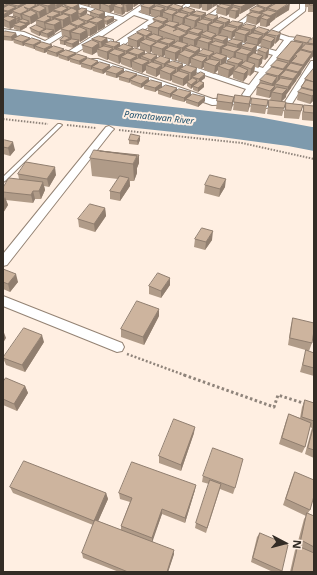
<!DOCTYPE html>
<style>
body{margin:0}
#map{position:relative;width:317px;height:575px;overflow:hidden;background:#ffefe2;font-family:"Noto Sans",sans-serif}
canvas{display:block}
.frame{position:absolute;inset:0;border:4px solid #332c25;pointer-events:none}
.north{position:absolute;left:265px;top:523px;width:40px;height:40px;-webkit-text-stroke:3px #ffefe2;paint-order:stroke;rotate:96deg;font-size:11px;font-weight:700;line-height:16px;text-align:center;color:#332c25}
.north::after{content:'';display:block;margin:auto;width:14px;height:18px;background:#332c25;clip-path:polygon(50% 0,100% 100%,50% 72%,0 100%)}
</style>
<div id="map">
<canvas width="317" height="575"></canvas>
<div class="frame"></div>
<div class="north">N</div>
</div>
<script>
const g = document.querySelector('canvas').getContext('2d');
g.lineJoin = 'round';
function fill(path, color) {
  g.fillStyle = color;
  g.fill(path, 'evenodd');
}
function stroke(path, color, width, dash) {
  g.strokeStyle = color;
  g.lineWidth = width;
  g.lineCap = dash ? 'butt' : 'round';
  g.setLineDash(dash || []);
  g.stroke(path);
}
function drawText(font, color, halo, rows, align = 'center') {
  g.font = font + ' "Noto Sans",sans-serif';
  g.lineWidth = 4;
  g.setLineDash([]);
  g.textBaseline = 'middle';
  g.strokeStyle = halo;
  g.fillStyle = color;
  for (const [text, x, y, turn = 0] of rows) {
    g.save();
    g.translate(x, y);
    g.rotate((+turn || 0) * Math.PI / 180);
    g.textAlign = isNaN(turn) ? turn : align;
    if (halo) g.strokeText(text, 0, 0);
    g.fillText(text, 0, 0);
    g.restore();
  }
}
const water = new Path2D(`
 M3 88 253 116 312 127H314V151L288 146 221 137 3 114Z`);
const pathFar2 = new Path2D(`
 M3 119 48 124
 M67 125 96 128
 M119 130 242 143 314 159`);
const pathFar1 = new Path2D(`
 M127 354 187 376`);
const path = new Path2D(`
 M184 375 274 407 278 395 306 404`);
const lane = new Path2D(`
 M58 124H60L62 125 5 181 3 182V177Z`);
const street = new Path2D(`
 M65 3H75L123 17 144 3H151L138 12 174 24 170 26 155 22 121 47H115V43L149 20 134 15 101 37 113 40V44L96 41 72 55H69V51L118 20Z
 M187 3H194L184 10H180V8Z
 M225 3H232L211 18H207V16Z
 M265 3H272L240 26H236V24Z
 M300 3H306L305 11 277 33 289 37 314 40V44L291 41 249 97 246 98 242 95 246 89 163 61 164 59H170L249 85 259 72 208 57V53H214L263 68 273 55 209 36 213 34 276 51 284 40 260 32 264 30 270 31 300 9Z
 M76 23 78 24V26L46 46 19 36 3 33V29L24 32 45 41Z
 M92 59H98L213 99 241 98 267 102 271 105 267 108 241 104 212 105 92 63Z
 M311 61H314V69L288 110H282L281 108Z
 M109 126 114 129 112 131 7 265 3 266V254L106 127Z
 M3 296 122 343 124 347 122 351 117 352 3 306Z`);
const wall = new Path2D(`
 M3 3H63L64 5 62 6 65 7 64 5 79 9 87 13 84 15H90V12L105 17H114V21L107 25 105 24V27L97 31V32L90 36H87L88 37 80 42 79 41V44L73 48 66 46V45H64L60 44V40L64 37 62 36 61 29 54 33 55 34 48 38 41 36V35L39 36 31 32 30 28 36 25V21L31 24H30L27 26V27L20 31 14 29V27L10 29 3 26ZM13 13V16L12 17 9 16 8 15H9Z
 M80 3H140L134 7H133V9L127 12H125V13L122 15 114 13V10L110 13 101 10V9L99 10 91 7V5L88 6 80 4Z
 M146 3H169L172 4V6L183 7V9L195 10V12L206 13V15L218 19 230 20V22L242 26 269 33 272 30 279 40 275 44 274 43V45L270 49 260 46 261 43 257 46 255 53 257 54 258 50 269 49 268 57 265 60 262 59V63L258 68 255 67 254 72 250 76 248 75 247 77 243 82 233 78V74L228 78 218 74V70L214 74 204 70V67L201 69 191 66V63L188 65 178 61V58L175 61 165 57V55L162 57 170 59V62L183 67 196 75 205 78 200 81 204 83V87L198 92 193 90V87L191 89 187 86V83L183 86 172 82V80L170 81 160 78V74L156 77 146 73V70L142 73 132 69V67L131 68 121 64V62L119 64 109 60V59L107 60 98 56 97 52 92 55 83 52 82 45 92 40V39L107 38 108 42 120 43V46L128 45V38L137 34V32L148 31V26L154 23 153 19 157 18 151 16V14L149 15 141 13V6ZM235 36 234 39 228 42V38L231 39ZM247 41 246 43 242 46V42L244 43ZM140 46V50H133V47L137 48ZM200 48 204 50 200 52ZM145 51 148 53 145 54ZM152 51V53L161 57 157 58 150 53ZM227 57 231 59 227 61V63H226Z
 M190 3H220L212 7V8L207 11 202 10V7L199 9 190 7Z
 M223 3H259L240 14H239V16L235 19 229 17V14L226 16 216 13 217 6 223 4Z
 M261 3H276L289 10 276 18 275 19 270 23V25L266 27 260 26V22L256 25 246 22 247 15 249 14 250 10Z
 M305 3H314V12H308V7H305Z
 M3 31 4 32 16 33 17 37 16 38H30V39L52 45V47L76 54 87 57V59L98 61 99 63 110 68 124 69V72L137 74V76L149 81 162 83V87L155 92 144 89V86L141 88 131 84 130 82 129 83 119 80V77L116 78 106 75V72L103 74 93 71 92 69 91 70 81 67V64L80 65 70 62V60L68 61 59 58 58 56 57 57 47 54V52L44 53 35 50V49H34L25 46V45L23 46 14 43 13 40 12 41 3 40Z
 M314 39V55L310 59 296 81 286 95V97L282 101 286 102 282 116 267 114 269 100H273H270L271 97 269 98 256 95 257 87 259 84 260 80 271 69V66L276 61 277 58 294 41V40L310 42Z
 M314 68V105H313V101L310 104 297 100 298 92 300 91 301 87 304 82 305 79Z
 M158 90 177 91 191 92V96L205 101 198 107 186 103V100L184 102 172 99V96L170 98 158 94Z
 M218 94 234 97 233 104 231 111 216 109Z
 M235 95 251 97 250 105 248 112 233 110Z
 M252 98 268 100 265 114 250 112Z
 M286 103 303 105 299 119 284 118V111Z
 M304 105 314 106V121L302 120V113Z
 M129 140H140L138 145 129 144Z
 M3 141 15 150 10 156 3 154Z
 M90 158 139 163 137 168V173L134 181H130V186L120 201 110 199V191L118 179 92 176Z
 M18 174 56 175 49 187 44 186 45 190 41 199H35L33 203 6 200 8 205 3 213V188L19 179Z
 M205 185 225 187 219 197 204 193Z
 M105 208 106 216 95 232 79 227 78 219Z
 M195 239 212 240 205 250 194 247Z
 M3 269 18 282 10 292 3 289Z
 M170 285 161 298 149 294V286Z
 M159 316 144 345 121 337V329Z
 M293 318 312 343 309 351 288 345 291 325Z
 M44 342 25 372 6 365 3 358Z
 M306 350 314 353V376L300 372 304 358Z
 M3 382 25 386 28 393 17 411 3 405Z
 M305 400 314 403V458L305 454 311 431 312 428 310 427 305 447 302 453 279 444 286 421 289 414 300 418 302 407Z
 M194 433 181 471 159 463V456Z
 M295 472 310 510 308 513 314 516V572H290L295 550 298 546 301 547 297 545 304 519 306 516 283 505 292 478Z
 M203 476 235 488 233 494 220 489 206 533 195 528 196 523 209 484 202 482Z
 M10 487 106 493 108 499 98 521 121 530V526L130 502 120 499 119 493 195 490 185 523 162 514 152 541 174 554 168 572H119L83 558 82 553 93 525 13 493Z
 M260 533 282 571 281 572H273L251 562 257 537Z`);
const shadedWall = new Path2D(`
 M10 3H17L10 4 11 6 3 10V6Z
 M24 3H25L26 6 18 10V6Z
 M39 3H45L40 4V10L38 11 37 4Z
 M49 3H55L56 10H53V11L49 14 48 6Z
 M61 3H63L64 5 57 9 56 5Z
 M88 3H91V5L88 6Z
 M99 3H101V9L99 10Z
 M114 3H115V6H114V10L110 13 109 6Z
 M130 3H133V9L127 12 126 5Z
 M134 3H140L134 7Z
 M199 3H202V7L199 9Z
 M209 3H212V8L207 11V4Z
 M213 3H220L212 8Z
 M234 3H238L233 5 232 10H231V4Z
 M248 3H259L240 14 241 7Z
 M290 3 289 10 276 18 277 11Z
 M79 4 80 11 78 12 79 18 72 22 71 15 73 14 72 8Z
 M155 4V10L151 9V14L149 15V8Z
 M172 4V8L169 7V13H167V7Z
 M272 4 271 9 268 8 267 13 265 15 266 8Z
 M36 5 37 11 31 9 32 15 30 16 29 9Z
 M124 6 125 13 122 15 121 8Z
 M231 6V10H230L229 14 226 16V9Z
 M16 7 17 11H12L13 13 9 15 8 11Z
 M183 7V11L181 10 180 15 177 16 178 10Z
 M46 8 47 15 40 19 39 12Z
 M68 8 69 14 63 13V19H62L61 12Z
 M165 8V13L163 12V16L160 19V11Z
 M87 9V13L81 17 80 14Z
 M240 9 239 16 235 19 236 11Z
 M265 9 264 14 261 13 262 14 260 22 256 25 257 18 258 17 259 12Z
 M28 10 29 16 22 14 23 20 22 21 20 14Z
 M195 10V15L192 14V19H190V13Z
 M177 11V16L174 15 173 21 172 22V15Z
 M8 12 9 16 3 19V15Z
 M105 12V19H104L105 27 98 31 97 23 99 22V15Z
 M277 12 275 19 270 23V25L266 27 267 20 270 18V16Z
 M37 13 39 20H36V21L31 24 30 17Z
 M60 13V20L54 18 55 24 53 25 52 17Z
 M206 13V17H204L203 22 201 23V16Z
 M188 14V19L185 18V23L182 25 183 18Z
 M70 16 71 23 63 27V20Z
 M218 16V21L216 20 215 25 212 26 213 20Z
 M94 17V23L88 21 89 27 87 28V21Z
 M114 17V21L107 25V21Z
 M200 17V22H197V26L194 28 195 21Z
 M16 18 17 25H13L14 27 10 29 9 22Z
 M20 18 21 21H18L19 23H18L17 20Z
 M51 18 52 25 45 23 46 29 41 32V35L39 36V32L45 29 44 22Z
 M168 19V25L164 24V31L159 30V35L158 36V28L163 25V22Z
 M230 20V24H228L227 29 225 30V23Z
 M29 21 30 24 27 26V27L20 31V27L26 24V23Z
 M61 21 62 28 55 33 54 25Z
 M212 21V26L209 25V30L207 32V25Z
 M85 22 86 28 81 26V32L79 33 78 26Z
 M179 23V28L176 27V29H177V36L173 31V27Z
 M243 23 242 27H241V31L237 33 238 27Z
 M224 24 223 29H222L221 33 218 35 219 28Z
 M97 25V32L90 36V29Z
 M256 26 255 31 254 30V35L250 37 251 30Z
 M77 27 78 34 71 32 72 38 71 39V42H65L66 45H64V41L70 38 69 31Z
 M191 27V32L188 31V36L186 38V37H183V42L179 44V37L186 34V31Z
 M237 28 236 32H235V36L231 39 232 32Z
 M54 30 55 34 48 38 47 34Z
 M87 30 88 37 80 42V34Z
 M203 30V35L201 34V39L198 40 197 45 194 47V40L198 38V34Z
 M269 30 268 34H267V38L263 39 264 34Z
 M250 31 249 36H247V41L244 43 245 35Z
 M152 32V39L147 37V43L146 36Z
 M16 33 17 37 12 41 11 37Z
 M281 33 279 40 275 44 277 36Z
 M216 34V39L213 38V45L210 44 209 50 208 51V43L211 42V38Z
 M263 35 261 43 257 46 256 53 251 57H249L248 61 246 63 247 55 252 51V49L257 45 258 39Z
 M144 36V44L140 42V46L137 48V41Z
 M163 37V42L159 41V46L157 48V41Z
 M228 37 227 45 222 49V53L219 55 220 47 222 46 223 41Z
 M30 38 31 41 24 43 25 45 23 46 22 42Z
 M107 38 108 45 104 44 105 48 102 50 101 42Z
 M275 38 274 45 270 49 271 42Z
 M79 40V44L73 48 72 44Z
 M175 40V46L172 45V50L169 52V44Z
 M41 41 42 45 35 46V49H34L33 45Z
 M243 41 241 49 236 52V57L233 59 234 52 237 49V45Z
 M156 42V47L152 46V51L150 53V46Z
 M99 43 100 50 97 49V52L92 55V48Z
 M120 43V49L117 48V53L114 55V47Z
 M303 43 302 49H301L300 52 297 56 295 55 294 59 291 62 290 65 287 69 289 61Z
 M188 44 187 49 185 48 184 54 182 56V48Z
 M52 45V49L47 50V52L44 53V49Z
 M168 45V51L165 50V55L162 57V49Z
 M133 47V54L128 52 129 57 127 59 126 51Z
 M113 48 114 55 109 53V59L107 60V52Z
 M200 48V53H198V57L194 59 195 52Z
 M64 49 65 53 58 54V56L57 57 56 53Z
 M181 49 180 55 179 54 178 58 175 61V53Z
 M269 49 268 57 265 60 266 53Z
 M314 49V55L311 59 312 52Z
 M145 51V57L141 56V61L138 63V55Z
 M125 52V58L121 57V62L119 64 118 56Z
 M214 52V57L211 56 210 62 208 64 209 56Z
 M76 53V57L69 58 70 60 68 61 67 57Z
 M195 53 194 59 191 58V63L188 65 189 58Z
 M312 53 310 60 301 72 303 65Z
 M157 55V61L154 60V65L151 67V60Z
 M137 56V63L132 61V67L131 68 130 60Z
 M227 56 226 63 221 68V60Z
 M263 56 262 63 258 68 259 60Z
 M87 57 88 61 81 63V64L80 65 79 61Z
 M207 57V63L204 62V67L201 69 202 62Z
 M170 59V66L166 64V70L164 71V64Z
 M243 60V66L241 65V69L237 72 238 64Z
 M98 61 99 65 92 67V69L91 70V66Z
 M149 61V67L146 65V70L142 73V65Z
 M220 61V67L218 66V70L214 74 215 66Z
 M288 63 287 69H286L285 73 280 76V81L277 84 278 76Z
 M183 64V70L180 69V73L177 76V68Z
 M255 64 254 72 250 76 251 69Z
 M110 65 111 69 106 71V72L103 74 102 70Z
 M162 65V71L160 70V74L156 77V69Z
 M235 66 233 74 228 78 229 70Z
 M303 66 301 74 296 80 298 72Z
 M197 68 196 76 192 77V79L190 80 191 73Z
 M124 69V73L118 76 119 77 116 78V74Z
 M176 69V76L172 75V80L170 81V74Z
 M248 70 247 77 243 82 244 74Z
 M298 73 296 81 291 87 293 79Z
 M137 74V78L130 80V82L129 83V79Z
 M189 74V81L187 82V83L183 86V79Z
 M205 74V78L199 83V79Z
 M277 77 276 84H275L274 87 275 86 274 92H272L271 97 269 98 272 84Z
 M149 78V82L144 85V86L141 88V84Z
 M197 80V84L193 86V87L191 89V85Z
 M293 80 291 88 286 95 288 87Z
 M162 83V87L155 92V88Z
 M204 83V87L198 92V88Z
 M177 88V92L172 94V96L170 98V94Z
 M287 89 286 97 281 102 282 94Z
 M314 89V99L313 101 310 104 312 96Z
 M191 92V96L184 102V98Z
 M205 97V101L198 107V103Z
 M234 97 233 104 231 111 232 103Z
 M251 97 250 105 248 112 249 104Z
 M140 136V140L138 145 137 141Z
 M13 142 15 150 10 156 8 148Z
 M139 155V163L137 168V173L134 181 133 164 137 156Z
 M55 167 56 175 49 187 47 179Z
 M129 178 130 186 120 201V193Z
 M226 179 225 187 219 197 220 189Z
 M43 182 45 190 41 199 39 191Z
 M33 191 35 199 33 203 31 195Z
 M5 197 8 205 3 213V201Z
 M105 208 106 216 95 232 94 224Z
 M213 231 212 240 205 250 206 242Z
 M16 274 18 282 10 292 8 284Z
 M170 278V285L161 298V291Z
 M159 309V316L144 345 143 337Z
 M3 330 6 338 3 343Z
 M42 335 44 342 25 372 22 365Z
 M25 386 28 393 17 411 14 404Z
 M195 427 194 433 181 471V465Z
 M196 485 195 490 185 523V518Z
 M106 493 108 499 96 526 94 521Z
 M162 509V514L152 543V538Z
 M174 550V554L168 572H167Z`);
const building = new Path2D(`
 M3 3H10L3 6Z
 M12 3H24L18 6 10 4Z
 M28 3H33L36 5 29 9 24 7 28 10 20 14 12 11Z
 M42 3H54L48 6 40 4Z
 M55 3H61L56 5H55Z
 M69 3H74L79 4 72 8 64 5Z
 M101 3H114L109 6Z
 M119 3H130L126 5 121 4 124 6 121 8 114 6Z
 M146 3H151L155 4 149 8 141 6Z
 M161 3H169L172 4 167 7 158 4Z
 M235 3H248L241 7 233 5Z
 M261 3H269L272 4 266 8 257 5Z
 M277 3H289L277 11 268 8Z
 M309 3H314V5H310Z
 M174 4 183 7 178 10 169 7Z
 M222 4 231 6 226 9 217 6Z
 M9 5 16 7 8 11 3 10V8Z
 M40 5 46 8 39 12 31 9Z
 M62 6 68 8 61 12 53 10Z
 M157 6 165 8 160 11 151 9Z
 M257 6 265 9 259 12 250 10Z
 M186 7 195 10 190 13 181 10Z
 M234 7 240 9 236 11 230 10Z
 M72 8 78 11 71 15 63 13Z
 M82 8 87 9 80 14 78 13V11H77Z
 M96 9 105 12 99 15 90 12Z
 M169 9 177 11 172 15 163 12Z
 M31 10 37 13 30 17 22 14Z
 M268 10 277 12 270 16 261 13Z
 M3 11 8 12 3 15Z
 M53 11 60 13 52 17 47 16 51 18 44 22 36 20Z
 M197 11 206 13 201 16 192 14Z
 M179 12 188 14 183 18 174 15Z
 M253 12 262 14 257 18 247 15Z
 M64 14 70 16 63 20 54 18Z
 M87 14 94 17 87 21 78 18Z
 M209 14 218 16 213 20 204 17Z
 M191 15 200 17 195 21 185 18Z
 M265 15 271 17 267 20 261 18Z
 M8 16 16 18 9 22 3 19V18Z
 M14 16 20 18 16 19V18L12 17Z
 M108 16 114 17 107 21H104V19H103Z
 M159 16 168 19 163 22 153 19Z
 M97 17 104 19 97 23 88 21Z
 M221 17 230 20 225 23 216 20Z
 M23 19 29 21 26 23 18 21Z
 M55 19 61 21 54 25 45 23Z
 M79 19 85 22 78 26 70 23Z
 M203 19 212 21 207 25 197 22Z
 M157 21 164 24 158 28 148 26Z
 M170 21 179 23 173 27 164 24Z
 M233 21 243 23 238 27 228 24Z
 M20 22 27 24 20 27 13 25Z
 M90 22 97 25 90 29 81 26Z
 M215 22 224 24 219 28 209 25Z
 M70 24 77 27 69 31 61 29Z
 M182 24 191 27 186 31 176 27Z
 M247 24 256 26 251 30 241 27Z
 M36 25 45 29 39 32 30 28Z
 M167 25 177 29 173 31 178 29 187 33 179 37 159 30Z
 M227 26 237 28 232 32 222 29Z
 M80 27 87 30 80 34 71 32Z
 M259 27 269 30 264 34 254 30Z
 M194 28 203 30 198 34 188 31Z
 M47 29 54 30 47 34 41 32Z
 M143 29 152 32 146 36 137 32Z
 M240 29 250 31 245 35 235 32Z
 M272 30 281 33 277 36 267 34Z
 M5 31 16 33 11 37 3 36V33Z
 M207 31 216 34 211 38 201 34Z
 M137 33 144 36 137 41 128 38Z
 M189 33 200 36 194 40 183 37Z
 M253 33 263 35 258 39 247 36Z
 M154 34 163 37 157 41 147 37Z
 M21 35 30 38 22 42 13 39Z
 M218 35 228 37 223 41 213 38Z
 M266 35 275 38 271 42 262 39Z
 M297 35 311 38 307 43 294 40Z
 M65 36 70 38 64 41 60 40Z
 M99 36 107 38 101 42 92 39Z
 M202 37 213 40 208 43 198 40Z
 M32 38 41 41 33 45 24 43Z
 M166 38 175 40 169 44 159 41Z
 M313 38 314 39V44L308 43Z
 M72 39 79 40 72 44 65 42Z
 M146 39 156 42 150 46 140 42Z
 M233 39 243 41 237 45 227 42Z
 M92 40 99 43 92 48 82 45Z
 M111 41 120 43 114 47 104 44Z
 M178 41 188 44 182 48 172 45Z
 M216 41 226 44 220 47 210 44Z
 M292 41 303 43 289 61 277 58Z
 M42 42 52 45 44 49 35 46Z
 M158 42 168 45 162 49 152 46Z
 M247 43 257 45 252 49 241 46Z
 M124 44 133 47 126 51 117 48Z
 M306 44 314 45V49L312 52 301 49Z
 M191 45 200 48 195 52 185 48Z
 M228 45 240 48 234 52 222 48Z
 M54 46 64 49 56 53 47 50Z
 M104 46 113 48 107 52 97 49Z
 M171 46 181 49 175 53 165 50Z
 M263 47 269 49 266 53 258 50Z
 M135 48 145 51 138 55 128 52Z
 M242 48 252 51 247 55 236 52Z
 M115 49 125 52 118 56 109 53Z
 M204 49 214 52 209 56 198 53Z
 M66 50 76 53 67 57 58 54Z
 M185 50 195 53 189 58 179 54Z
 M301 50 312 53 303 65 291 62 297 56 295 55Z
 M128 53 137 56 130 60 121 57Z
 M148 53 157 55 151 60 141 56Z
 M217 53 227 56 221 60 211 56Z
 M254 53 263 56 259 60 249 57Z
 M77 54 87 57 79 61 69 58Z
 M197 55 207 57 202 62 191 58Z
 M161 56 170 59 164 64 154 60Z
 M233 57 243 60 238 64 227 61Z
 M88 58 98 61 91 66 81 63Z
 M139 58 149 61 142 65 132 61Z
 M210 59 220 61 215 66 204 62Z
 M277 60 288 63 283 69 271 66Z
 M173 61 183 64 177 68 166 64Z
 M246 61 255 64 251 69 241 65Z
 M100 62 110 65 102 70 92 67Z
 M152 62 162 65 156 69 146 65Z
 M225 63 235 66 229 70 218 66Z
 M291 63 303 66 298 72 286 69Z
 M187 65 197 68 191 73 180 69Z
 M113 66 124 69 116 74 106 71Z
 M166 66 176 69 170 74 160 70Z
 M239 66 248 70 244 74 234 71Z
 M272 67 284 70 278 76 266 73Z
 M314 68V89L313 90 301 87 306 80 314 82 305 79Z
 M286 70 298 73 293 79 280 76Z
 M126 71 137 74 129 79 118 76Z
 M179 71 189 74 183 79 172 75Z
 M201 72 205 74 199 79 192 77Z
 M266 74 277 77 272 84 260 80Z
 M138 75 149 78 141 84 130 80Z
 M193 78 197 80 191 85 187 82Z
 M281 78 293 80 288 87 275 84Z
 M151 80 162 83 155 88 144 85Z
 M200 81 204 83 198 88 193 86Z
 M261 83 275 86 270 91 257 87Z
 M166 85 177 88 170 94 158 90Z
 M277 87 287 89 282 94 272 92Z
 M302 88 314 91V94L312 96 298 92Z
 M179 89 191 92 184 98 172 94Z
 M193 94 205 97 198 103 186 99Z
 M218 94 234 97 232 103 217 101Z
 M235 95 251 97 249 104 234 102Z
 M252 98 268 100 267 106 251 104Z
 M269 100 286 102 284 108 269 107Z
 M286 103 303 105 301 111 286 110Z
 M304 105 314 106V113L304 112Z
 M131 134 140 136 137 141 129 140Z
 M5 140 13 142 8 148 3 147V141Z
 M94 150 137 156 133 164 90 158Z
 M100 151 139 155 137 160V156Z
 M26 162 55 167 47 179 18 174Z
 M210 175 226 179 220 189 205 185Z
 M120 176 129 178 120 193 110 191Z
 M9 178 43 182 39 191H33L31 195 3 192V188Z
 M90 204 105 208 94 224 78 219Z
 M202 228 213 231 206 242 195 239Z
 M3 269 16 274 8 284 3 282Z
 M158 273 170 278 161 291 149 286Z
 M137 301 159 309 143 337 121 329Z
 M293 318 314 323V331L312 343 290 338Z
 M24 328 42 335 22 365 3 358Z
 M306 350 314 353V368L303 365Z
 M6 378 25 386 14 404 3 399V382Z
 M305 400 314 403V421L302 417Z
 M289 414 311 423 305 447 282 438Z
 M174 419 195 427 181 465 159 456Z
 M314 425V450L308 448Z
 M213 448 243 459 235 488 203 476Z
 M24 461 106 493 94 521 10 487Z
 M132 462 196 485 185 518 162 509 152 538 121 526 132 498 119 493Z
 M295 472 314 480V496L310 510 286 499Z
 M210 480 221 484 207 528 196 523Z
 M307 513 314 516V547L301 540Z
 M95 520 174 550 167 572H128L82 553Z
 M260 533 288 545 282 571 253 558Z
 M298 546 314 553V572H292Z`);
const farWaternames = [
 ["Pamatawan River",159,118,6]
];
fill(water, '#7e9aad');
stroke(lane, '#948374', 2);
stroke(street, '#948374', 2);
stroke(pathFar2, '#8f847b', 2, [1.5, 1.5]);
stroke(pathFar1, '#8f847b', 2.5, [2, 2]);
stroke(path, '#8f847b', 3, [2.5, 2.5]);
fill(lane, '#fff');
fill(street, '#fff');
fill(wall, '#b09b88');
fill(shadedWall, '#907e6f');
fill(building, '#cdb49e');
stroke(building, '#907e6f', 1);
drawText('italic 9px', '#1f506d', '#ffefe2', farWaternames);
</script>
